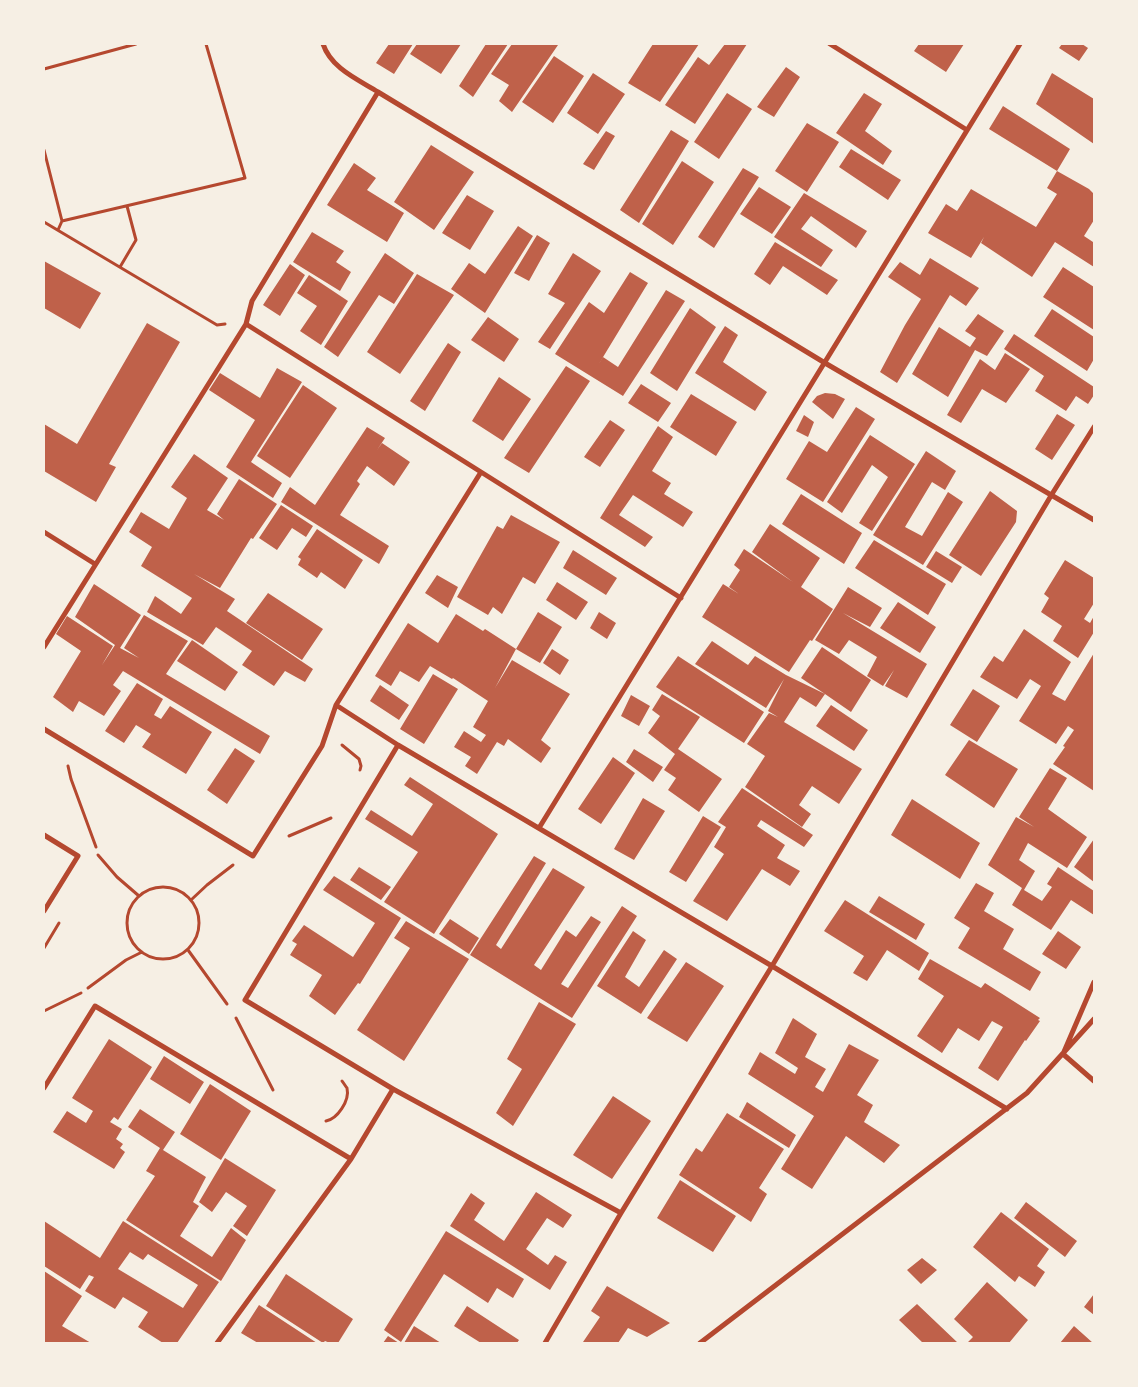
<!DOCTYPE html>
<style>
body{margin:0}
#map{position:relative;width:1138px;height:1387px;overflow:hidden;background:#f6efe4;font-family:"Work Sans",sans-serif}
canvas{display:block}
.frame{position:absolute;inset:0;border:45px solid #f6efe4;pointer-events:none}
</style>
<div id="map">
<canvas width="1138" height="1387"></canvas>
<div class="frame"></div>
</div>
<script>
const g = document.querySelector('canvas').getContext('2d');
g.lineJoin = 'round';
function fill(path, color) {
  g.fillStyle = color;
  g.fill(path, 'evenodd');
}
function stroke(path, color, width, dash) {
  g.strokeStyle = color;
  g.lineWidth = width;
  g.lineCap = dash ? 'butt' : 'round';
  g.setLineDash(dash || []);
  g.stroke(path);
}
const building = new Path2D(`
 M389 44H413L394 74 376 63Z
 M417 44H461L441 74 410 54Z
 M486 44H508L473 97 459 86Z
 M512 44 558 45 512 112 499 101 509 85 491 74Z
 M653 44H699L660 102 628 83Z
 M725 44H747L695 124 665 105 698 57 709 65Z
 M919 44H964L946 72 914 51Z
 M1062 44H1082L1088 48 1079 61 1059 48Z
 M554 56 584 76 553 123 522 102Z
 M786 67 800 77 774 117 757 107Z
 M593 73 625 94 598 134 567 113Z
 M1052 73 1094 99V144L1036 104Z
 M727 93 752 109 719 159 694 142Z
 M864 93 882 104 865 131 892 151 883 165 836 133Z
 M1003 106 1070 149 1057 171 989 129Z
 M807 123 839 142 807 192 775 171Z
 M671 130 689 141 639 223 620 210Z
 M606 131 615 136 594 170 583 164Z
 M431 145 474 172 434 230 394 202Z
 M851 149 901 180 888 200 839 167Z
 M682 161 714 182 673 245 642 224Z
 M354 163 376 178 367 190 404 213 387 242 327 205Z
 M743 168 759 177 714 248 698 237Z
 M1057 171 1089 189 1094 194V220L1084 236 1093 242 1094 240V267L1055 242 1032 277 981 243 984 237 971 258 928 233 946 204 957 211 971 189 1036 227 1057 194 1047 188Z
 M759 187 791 207 772 234 740 214Z
 M804 193 867 231 856 248 811 216 801 229 833 250 821 267 774 237Z
 M467 195 494 211 470 250 442 233Z
 M518 226 533 236 485 313 451 289 469 263 485 274Z
 M312 232 344 251 336 262 351 272 340 291 293 262Z
 M537 235 550 243 529 281 514 273Z
 M775 242 838 280 827 295 783 266 770 285 754 274Z
 M385 253 414 273 394 304 379 295 338 357 324 347Z
 M573 253 601 271 550 349 538 342 565 303 548 294Z
 M930 258 979 288 966 306 950 295 897 383 880 372 905 325 921 299 888 277 900 262 920 275Z
 M44 261 101 293 80 329 44 308Z
 M290 264 305 275 280 316 263 305Z
 M1063 267 1094 287V330L1043 297Z
 M630 272 648 283 597 367 603 357 618 367 666 290 685 301 623 396 555 354 589 302 604 313Z
 M417 274 454 295 400 374 367 352Z
 M309 275 348 301 321 345 300 331 317 306 297 293Z
 M690 308 716 327 677 391 650 373Z
 M1052 309 1094 337V359L1087 371 1034 336Z
 M978 314 1004 331 987 356 975 350 948 397 912 374 939 327 970 347 976 338 965 331Z
 M488 317 519 339 504 362 471 340Z
 M147 323 180 342 109 464 116 467 96 502 44 471V424L77 444Z
 M725 326 738 335 723 362 767 392 755 411 695 373Z
 M1014 334 1094 387V395L1088 404 1076 396 1066 411 1035 391 1044 376 1004 349Z
 M448 343 461 352 425 411 410 401Z
 M1005 353 1030 369 1006 403 982 389 961 423 947 415 980 359 995 370Z
 M566 366 590 381 529 473 504 458Z
 M277 368 302 382 251 462 282 483 273 498 226 467 255 420 209 390 220 373 260 398Z
 M499 377 531 399 503 441 472 421Z
 M641 384 671 403 658 422 628 403Z
 M303 385 337 408 290 478 257 456Z
 M825 393 835 394 845 399 833 419 812 402 817 396Z
 M691 394 737 422 716 456 670 427Z
 M856 407 875 419 823 502 786 479 809 441 827 452Z
 M1057 414 1075 425 1052 460 1035 449Z
 M804 415 814 422 808 437 796 431Z
 M610 420 625 430 600 467 584 457Z
 M658 426 673 437 652 471 671 483 664 494 693 512 683 527 633 495 619 515 653 537 645 547 600 518Z
 M367 427 385 438 377 450 382 443 410 462 394 486 367 466 357 481 360 484 340 515 389 546 379 564 281 502 290 487 315 505Z
 M870 435 915 464 872 531 859 523 888 477 872 465 842 513 827 502Z
 M926 451 956 471 945 490 932 482 905 527 922 536 948 492 963 502 923 565 873 535Z
 M194 454 228 478 207 510 224 520 217 514 239 479 277 504 253 539 251 538 220 588 194 574 235 599 227 611 313 669 305 682 285 671 274 686 242 665 252 651 216 627 203 645 147 612 155 596 181 614 192 598 141 566 152 547 129 532 141 512 169 529 187 498 171 487Z
 M990 491 1017 511 1016 522 981 576 949 555Z
 M801 494 862 533 844 564 782 524Z
 M281 505 313 526 306 537 292 528 277 550 259 538Z
 M511 515 560 542 535 584 523 577 502 614 493 607 488 615 457 597 497 526 503 529Z
 M770 524 820 558 801 587 833 609 812 641 810 640 789 672 702 617 723 584 739 594 729 587 740 570 734 565 744 549 793 582 752 552Z
 M317 529 363 560 345 589 321 572 317 578 298 565 301 559 298 557Z
 M874 540 946 584 928 615 855 568Z
 M573 550 617 578 606 595 563 568Z
 M936 551 962 567 952 583 926 567Z
 M1065 560 1094 578V603L1084 619 1090 623 1094 616V632L1078 658 1053 641 1062 626 1041 612 1049 598 1044 594Z
 M437 575 458 587 448 608 425 593Z
 M557 582 588 602 576 620 546 600Z
 M94 584 141 615 120 648 139 658 124 648 144 615 188 641 166 674 270 736 260 754 123 671 113 685 121 691 104 716 79 701 73 712 53 697 81 651 56 634 67 616 113 646 102 665 115 645 75 617Z
 M848 587 882 608 870 627 843 613 927 664 907 698 885 686 894 670 883 686 867 676 877 657 849 640 839 654 815 640Z
 M268 593 323 629 302 660 246 623Z
 M898 602 936 627 920 653 880 628Z
 M538 612 562 627 540 663 516 649Z
 M599 612 616 623 607 639 590 628Z
 M456 614 483 631 485 629 516 649 495 688 512 660 570 694 541 740 551 748 541 763 508 739 504 746 497 742 477 774 465 766 471 757 454 747 464 731 481 742 486 735 473 727 488 701 453 678 452 679 430 666 419 682 400 671 391 686 375 676 408 623 438 643Z
 M1024 629 1071 662 1052 694 1065 701 1094 653V791L1053 764 1065 747 1063 746 1074 730 1068 726 1056 744 1019 721 1041 686 1030 679 1017 699 980 677 994 656 1003 662Z
 M192 640 238 672 225 691 177 661Z
 M712 641 748 665 755 656 786 675 825 694 801 678 822 647 871 680 851 712 825 694 816 707 800 697 784 722 862 769 839 804 812 786 799 805 811 814 802 827 745 787 765 756 747 744 769 713 778 717 768 711 784 679 766 708 695 664Z
 M552 649 569 660 560 675 543 663Z
 M678 656 764 712 744 743 656 687Z
 M433 674 458 689 424 744 400 729Z
 M137 683 163 699 154 715 161 719 170 706 212 732 186 774 142 747 151 734 136 725 124 743 105 731Z
 M380 685 409 705 399 720 370 701Z
 M973 689 1000 706 977 742 950 725Z
 M662 694 700 717 678 749 722 779 699 812 668 790 676 778 664 770 675 754 648 733 660 716 652 710Z
 M631 695 650 706 639 726 621 716Z
 M831 705 868 730 854 751 816 726Z
 M969 740 1018 769 994 808 945 775Z
 M235 748 255 761 227 804 207 790Z
 M634 749 663 767 653 782 626 762Z
 M613 757 635 773 601 824 578 809Z
 M1050 768 1067 778 1048 809 1087 837 1067 868 1028 843 1019 860 1035 871 1024 890 1042 901 1052 887 1047 884 1058 867 1094 891V915L1071 900 1051 930 1012 905 1022 888 988 865 1016 817 1034 827 1019 817Z
 M410 777 498 834 434 934 384 902 418 852 365 819 371 810 412 836 433 804 404 785Z
 M742 788 813 835 804 847 761 820 757 826 785 845 777 858 800 871 790 886 762 869 727 921 693 901 724 854 714 847 726 827 718 822Z
 M643 798 665 811 634 860 614 849Z
 M912 799 980 843 960 879 891 835Z
 M703 816 721 827 686 882 669 872Z
 M1094 839V882L1074 867Z
 M534 856 546 863 496 945 501 949 553 868 585 887 534 965 541 970 566 930 576 937 591 916 601 922 561 984 568 988 622 906 637 916 572 1018 470 955Z
 M359 867 391 887 381 900 350 880Z
 M334 876 401 918 360 984 358 983 335 1015 309 996 322 975 290 955 297 944 292 941 304 925 353 957 375 923 323 890Z
 M976 883 994 893 984 911 1014 929 1003 949 1041 972 1030 991 958 948 970 928 954 918Z
 M879 896 925 924 916 940 869 912Z
 M845 900 929 953 919 971 887 950 867 981 853 973 864 956 824 931Z
 M450 919 479 938 469 954 439 934Z
 M406 921 469 959 404 1061 357 1030 410 948 394 938Z
 M633 931 646 940 625 977 639 987 664 950 677 959 641 1014 597 986Z
 M1058 931 1081 947 1066 969 1042 954Z
 M930 959 981 988 985 983 1040 1018 1038 1020 1040 1021 1026 1041 1025 1040 998 1081 978 1068 1003 1027 992 1021 979 1041 958 1028 942 1053 917 1036 944 996 918 979Z
 M686 962 724 986 687 1042 647 1018Z
 M539 1002 576 1024 513 1126 496 1113 522 1069 507 1059Z
 M793 1018 817 1034 805 1057 826 1069 815 1087 823 1092 849 1044 879 1060 857 1095 873 1105 864 1122 900 1145 884 1163 846 1136 812 1189 781 1169 814 1116 748 1074 760 1052 795 1074 798 1068 775 1053Z
 M109 1039 152 1067 118 1120 114 1117 110 1122 122 1129 116 1139 123 1144 120 1148 125 1152 114 1169 53 1132 67 1111 86 1123 93 1111 72 1098Z
 M164 1056 204 1082 190 1104 150 1079Z
 M210 1084 251 1111 221 1160 180 1134Z
 M613 1096 651 1121 612 1179 573 1155Z
 M747 1102 796 1135 789 1148 739 1117Z
 M140 1109 175 1132 163 1150 206 1177 193 1202 199 1206 180 1236 212 1257 231 1228 246 1240 221 1281 126 1220 155 1176 146 1171 160 1148 128 1127Z
 M727 1113 784 1149 759 1188 767 1194 751 1222 679 1175 696 1148 702 1152Z
 M225 1158 276 1190 247 1236 233 1226 247 1206 226 1192 212 1212 199 1202Z
 M680 1180 736 1216 713 1252 657 1218Z
 M536 1192 572 1215 563 1228 547 1218 526 1249 548 1265 555 1255 567 1262 550 1290 450 1226 471 1193 485 1203 474 1220 504 1241Z
 M1026 1202 1077 1241 1065 1257 1014 1218Z
 M1001 1212 1049 1249 1037 1266 1045 1272 1035 1287 1019 1276 1015 1282 973 1247Z
 M44 1221 100 1258 123 1221 219 1282 177 1343H163L138 1327 148 1312 123 1297 115 1309 85 1291 94 1277 89 1275 80 1289 44 1266ZM130 1252 143 1260 148 1254 198 1285 183 1308 118 1269Z
 M446 1231 524 1279 513 1298 497 1288 488 1303 444 1274 401 1342 384 1330Z
 M922 1258 937 1270 921 1284 907 1270Z
 M44 1271 82 1296 62 1326 91 1343H44Z
 M286 1274 353 1319 338 1343H330L325 1341 323 1343 266 1306Z
 M987 1282 1028 1320 1009 1343H967L973 1337 954 1319Z
 M607 1286 670 1323 647 1337 628 1328 618 1343H586L583 1342 600 1317 591 1311Z
 M1094 1294V1315L1084 1307Z
 M917 1304 958 1343H923L899 1320Z
 M259 1305 317 1343 283 1342 282 1343H258L241 1333Z
 M467 1306 519 1340 517 1343H481L454 1326Z
 M414 1326 441 1343H404Z
 M1074 1326 1093 1343H1060Z
 M388 1336 399 1343H383Z`);
const path = new Path2D(`
 M44 69 136 44
 M44 150 62 221 58 230
 M62 221 245 178 206 44
 M44 222 217 325 225 324
 M120 267 136 240 127 206
 M342 745 359 759 361 766 360 770
 M68 766 71 779 96 847
 M289 836 331 818
 M98 855 117 877 139 896
 M127 923a36 36 0 1 1 72 0a36 36 0 1 1-72 0Z
 M191 900 207 885 233 865
 M44 948 59 923
 M188 950 227 1004
 M88 988 126 960 142 952
 M44 1011 81 993
 M236 1018 273 1090
 M326 1121C337 1119 350 1101 347 1088 346 1087 343 1082 342 1081`);
const minor = new Path2D(`
 M323 44C331 68 357 79 378 92L825 363 1094 520
 M830 44 967 130
 M246 324 681 598
 M44 532 95 564
 M44 647 246 324 252 301 378 92
 M336 705 398 745 772 966 1007 1109
 M44 729 253 856 322 746 336 705 481 472
 M398 745 245 1000 393 1089 621 1213
 M539 828 1020 44
 M44 835 78 856 44 911
 M1094 982 1063 1054 1094 1081
 M44 1088 95 1006 351 1159
 M217 1343 351 1159 393 1089
 M545 1343 621 1213 772 966 1052 494 1094 427
 M700 1343 1027 1093 1094 1019`);
fill(building, '#bf614a');
stroke(path, '#b5482f', 3);
stroke(minor, '#b5482f', 5);
</script>
